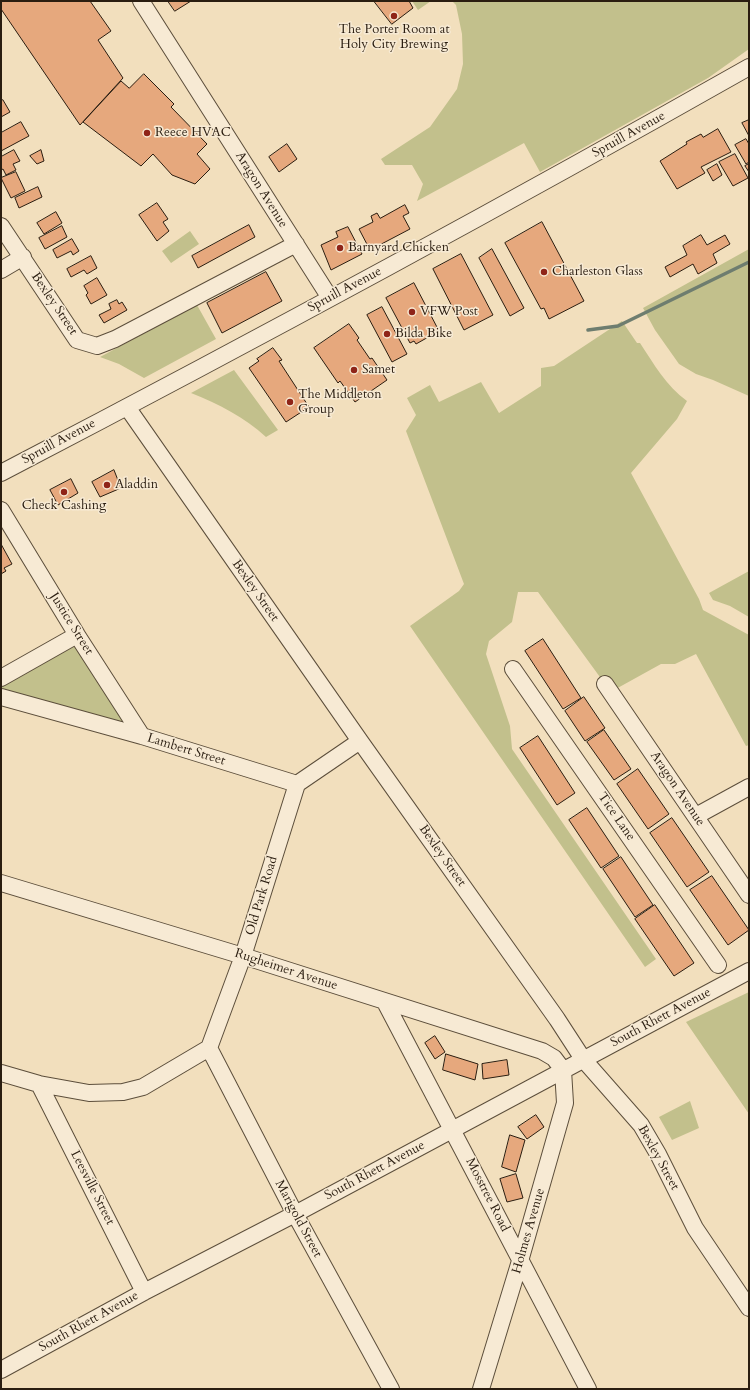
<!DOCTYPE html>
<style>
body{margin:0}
#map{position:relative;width:750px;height:1390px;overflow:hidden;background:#f2dfbd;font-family:Cardo,serif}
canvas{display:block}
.frame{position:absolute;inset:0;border:2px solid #2a1d10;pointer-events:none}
</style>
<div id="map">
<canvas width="750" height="1390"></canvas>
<div class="frame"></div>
</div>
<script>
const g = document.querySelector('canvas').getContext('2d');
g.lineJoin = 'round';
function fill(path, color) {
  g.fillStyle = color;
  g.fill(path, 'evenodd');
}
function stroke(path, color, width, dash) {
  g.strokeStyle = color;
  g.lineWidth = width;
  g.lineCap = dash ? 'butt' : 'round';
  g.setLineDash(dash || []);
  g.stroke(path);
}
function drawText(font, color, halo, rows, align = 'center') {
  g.font = font + ' Cardo,serif';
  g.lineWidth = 3;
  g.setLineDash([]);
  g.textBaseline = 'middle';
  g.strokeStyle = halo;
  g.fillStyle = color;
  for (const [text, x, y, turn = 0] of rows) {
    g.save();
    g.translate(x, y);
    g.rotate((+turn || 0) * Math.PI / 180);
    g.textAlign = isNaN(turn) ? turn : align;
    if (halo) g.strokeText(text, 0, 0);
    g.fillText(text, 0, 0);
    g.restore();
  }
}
const green = new Path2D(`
 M412 1H431L418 10Z
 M452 1H749V49L708 78 540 172 524 143 417 201 423 184 412 165H385L381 159 430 127 457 89 463 64 462 34 456 5Z
 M190 231 199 244 171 263 162 251Z
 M749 249V396L713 380 696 374 679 364 655 330 643 308Z
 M197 305 216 339 144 378 119 364 100 357Z
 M622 321 637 343H640C654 364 666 386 687 401L677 419 631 473 699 599 703 610 749 635V745L746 746 696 654 675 664H661L614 690 605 684 538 592H518L512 622 489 641 486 654 510 726 512 749 656 959 645 967 410 626 459 591 464 584 406 431 416 415 407 398 430 385 439 402 481 382 499 413 541 386V368L554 366Z
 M234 370 278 430 266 437C244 417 219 404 191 393Z
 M749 571V617L730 606 713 600 709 593Z
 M75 646 131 727 1 694V684Z
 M749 992V1114L686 1022Z
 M690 1101 699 1128 672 1140 659 1117Z`);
const stream = new Path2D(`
 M588 330 618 326 749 262`);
const building = new Path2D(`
 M3 1H90L111 31 98 40 123 78 80 125 1 9V3Z
 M168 1H191L175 11Z
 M374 1H409L413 8 392 24Z
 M144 74 174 104 171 107 207 144 197 154 210 169 195 184 172 175 153 154 141 166 83 122 121 81 129 88Z
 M3 100 10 112 1 117V101Z
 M749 120V136L742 123Z
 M21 122 29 136 1 151V133Z
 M718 129 731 152 701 167 705 173 677 189 660 161 687 144 686 142 701 134 703 137Z
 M746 139 749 144V162L746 164 735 145Z
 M287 144 297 159 279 172 269 157Z
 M14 150 20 161 13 164 16 170 6 175 3 169 1 170V157Z
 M41 150 44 161 37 164 30 156Z
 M735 154 748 178 733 186 719 162Z
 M717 164 722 175 713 181 707 170Z
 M749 164V172L745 166Z
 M16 172 25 191 11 198 1 178Z
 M38 187 42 197 19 208 15 198Z
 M157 203 168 219 163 222 169 231 157 241 139 215Z
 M405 205 409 213 403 216 410 229 370 250 359 229 373 222 371 216 377 213 380 218Z
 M56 212 62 223 44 234 37 223Z
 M542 222 584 301 549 319 544 308 541 309 505 243Z
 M249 225 255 237 198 268 192 256Z
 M62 226 67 237 45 249 39 238Z
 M348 227 362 254 331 270 321 245 338 237 336 232Z
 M701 235 707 245 725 235 730 244 713 254 717 263 698 274 693 264 670 277 665 267 687 255 683 246Z
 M72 239 79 251 73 255 71 251 57 258 53 250Z
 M492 249 524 308 510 316 479 258Z
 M461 254 493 315 464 330 433 269Z
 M91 256 97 268 87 274 84 270 71 277 67 269Z
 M266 272 282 301 222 333 207 303Z
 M97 278 107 295 91 304 86 295 88 293 84 286Z
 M414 283 439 331 416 344 414 341 410 343 386 298Z
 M117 300 119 304 122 302 127 310 104 323 99 315 111 309 109 304Z
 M382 307 407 354 392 362 367 315Z
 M349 324 359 338 357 340 370 359 372 358 387 380 355 402 340 381 338 383 314 348Z
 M273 348 282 360 279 361 309 407 286 422 249 368 259 361 257 359Z
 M114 470 121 488 100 497 92 482Z
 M71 479 78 493 58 505 50 490Z
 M1 544 12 564 4 568 6 571 1 574Z
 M543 639 581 698 563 709 525 651Z
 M584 697 605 728 585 741 565 711Z
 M604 730 631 769 614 780 587 742Z
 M538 736 575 793 557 805 520 748Z
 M638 769 669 814 648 829 617 784Z
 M587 808 619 856 601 868 569 820Z
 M672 818 709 872 687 887 650 833Z
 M621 857 653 905 635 917 603 869Z
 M712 876 749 930 728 945 690 890Z
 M655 905 694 963 674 976 635 919Z
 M435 1036 445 1052 435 1059 425 1043Z
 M446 1054 478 1064 475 1080 443 1070Z
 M507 1060 509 1075 483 1079 482 1064Z
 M536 1115 544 1127 527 1139 518 1127Z
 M510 1135 525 1140 516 1172 502 1167Z
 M516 1174 523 1198 507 1202 500 1179Z`);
const minor = new Path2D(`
 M141 1 330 298
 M1 226 77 340 97 346 115 339 296 244
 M1 270 23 257
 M127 407 360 741 557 1019 583 1059 641 1125 658 1154 695 1228 749 1308
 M1 473C252 342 502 207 749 67
 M1 510 77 635 142 736
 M513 669 718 965
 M1 678 77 635
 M605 684 749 895
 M1 697 142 736 297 784 360 741
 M696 816 749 787
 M1 883 243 956 542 1051 554 1058 563 1070 565 1103 520 1261 481 1389
 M385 1002 588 1389
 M209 1048 295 1214 391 1389
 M1 1073 39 1084 89 1093 123 1092 143 1087 209 1048 243 956 297 784
 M39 1084 144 1292
 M1 1370 144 1292 295 1214 749 971`);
const markers = [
 [394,16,4,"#8f2418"],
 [147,133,4,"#8f2418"],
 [340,248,4,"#8f2418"],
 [544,272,4,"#8f2418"],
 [412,312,4,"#8f2418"],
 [387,334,4,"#8f2418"],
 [354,370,4,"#8f2418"],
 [290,402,4,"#8f2418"],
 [107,485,4,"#8f2418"],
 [64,492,4,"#8f2418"]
];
const poiNames = [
 ["The Porter Room at",394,30,"center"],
 ["Holy City Brewing",394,45,"center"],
 ["Reece HVAC",155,133],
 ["Barnyard Chicken",348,248],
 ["Charleston Glass",552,272],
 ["VFW Post",420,312],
 ["Bilda Bike",395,334],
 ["Samet",362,370],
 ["The Middleton",298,395],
 ["Group",298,410],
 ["Aladdin",115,485],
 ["Check Cashing",64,506,"center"]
];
const streetNames = [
 ["Spruill Avenue",629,135,-29],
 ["Aragon Avenue",261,190,58],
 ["Spruill Avenue",345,290,-28],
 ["Bexley Street",54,304,56],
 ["Spruill Avenue",59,442,-28],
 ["Bexley Street",255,591,55],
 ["Justice Street",71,624,58],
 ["Lambert Street",186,750,17],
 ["Aragon Avenue",677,789,56],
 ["Tice Lane",616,817,55],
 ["Bexley Street",442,856,55],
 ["Old Park Road",262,896,-73],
 ["Rugheimer Avenue",286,970,18],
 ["South Rhett Avenue",661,1018,-28],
 ["Bexley Street",658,1158,61],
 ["South Rhett Avenue",375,1171,-28],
 ["Leesville Street",92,1188,63],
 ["Mosstree Road",487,1195,63],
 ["Marigold Street",298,1219,62],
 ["Holmes Avenue",529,1231,-74],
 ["South Rhett Avenue",89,1322,-29]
];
fill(green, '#c2c08c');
stroke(stream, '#6e7d6f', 3.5);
fill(building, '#e6a87d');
stroke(building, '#2a1d10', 1);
stroke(minor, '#5c4e3b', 18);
stroke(minor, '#f7ead4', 16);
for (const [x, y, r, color] of markers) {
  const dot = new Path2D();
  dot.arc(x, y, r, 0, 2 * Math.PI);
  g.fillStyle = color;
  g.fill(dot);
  stroke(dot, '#f7ead4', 1.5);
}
drawText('13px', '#2a1d10', '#f7ead4', poiNames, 'left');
drawText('13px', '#2a1d10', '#f7ead4', streetNames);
</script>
